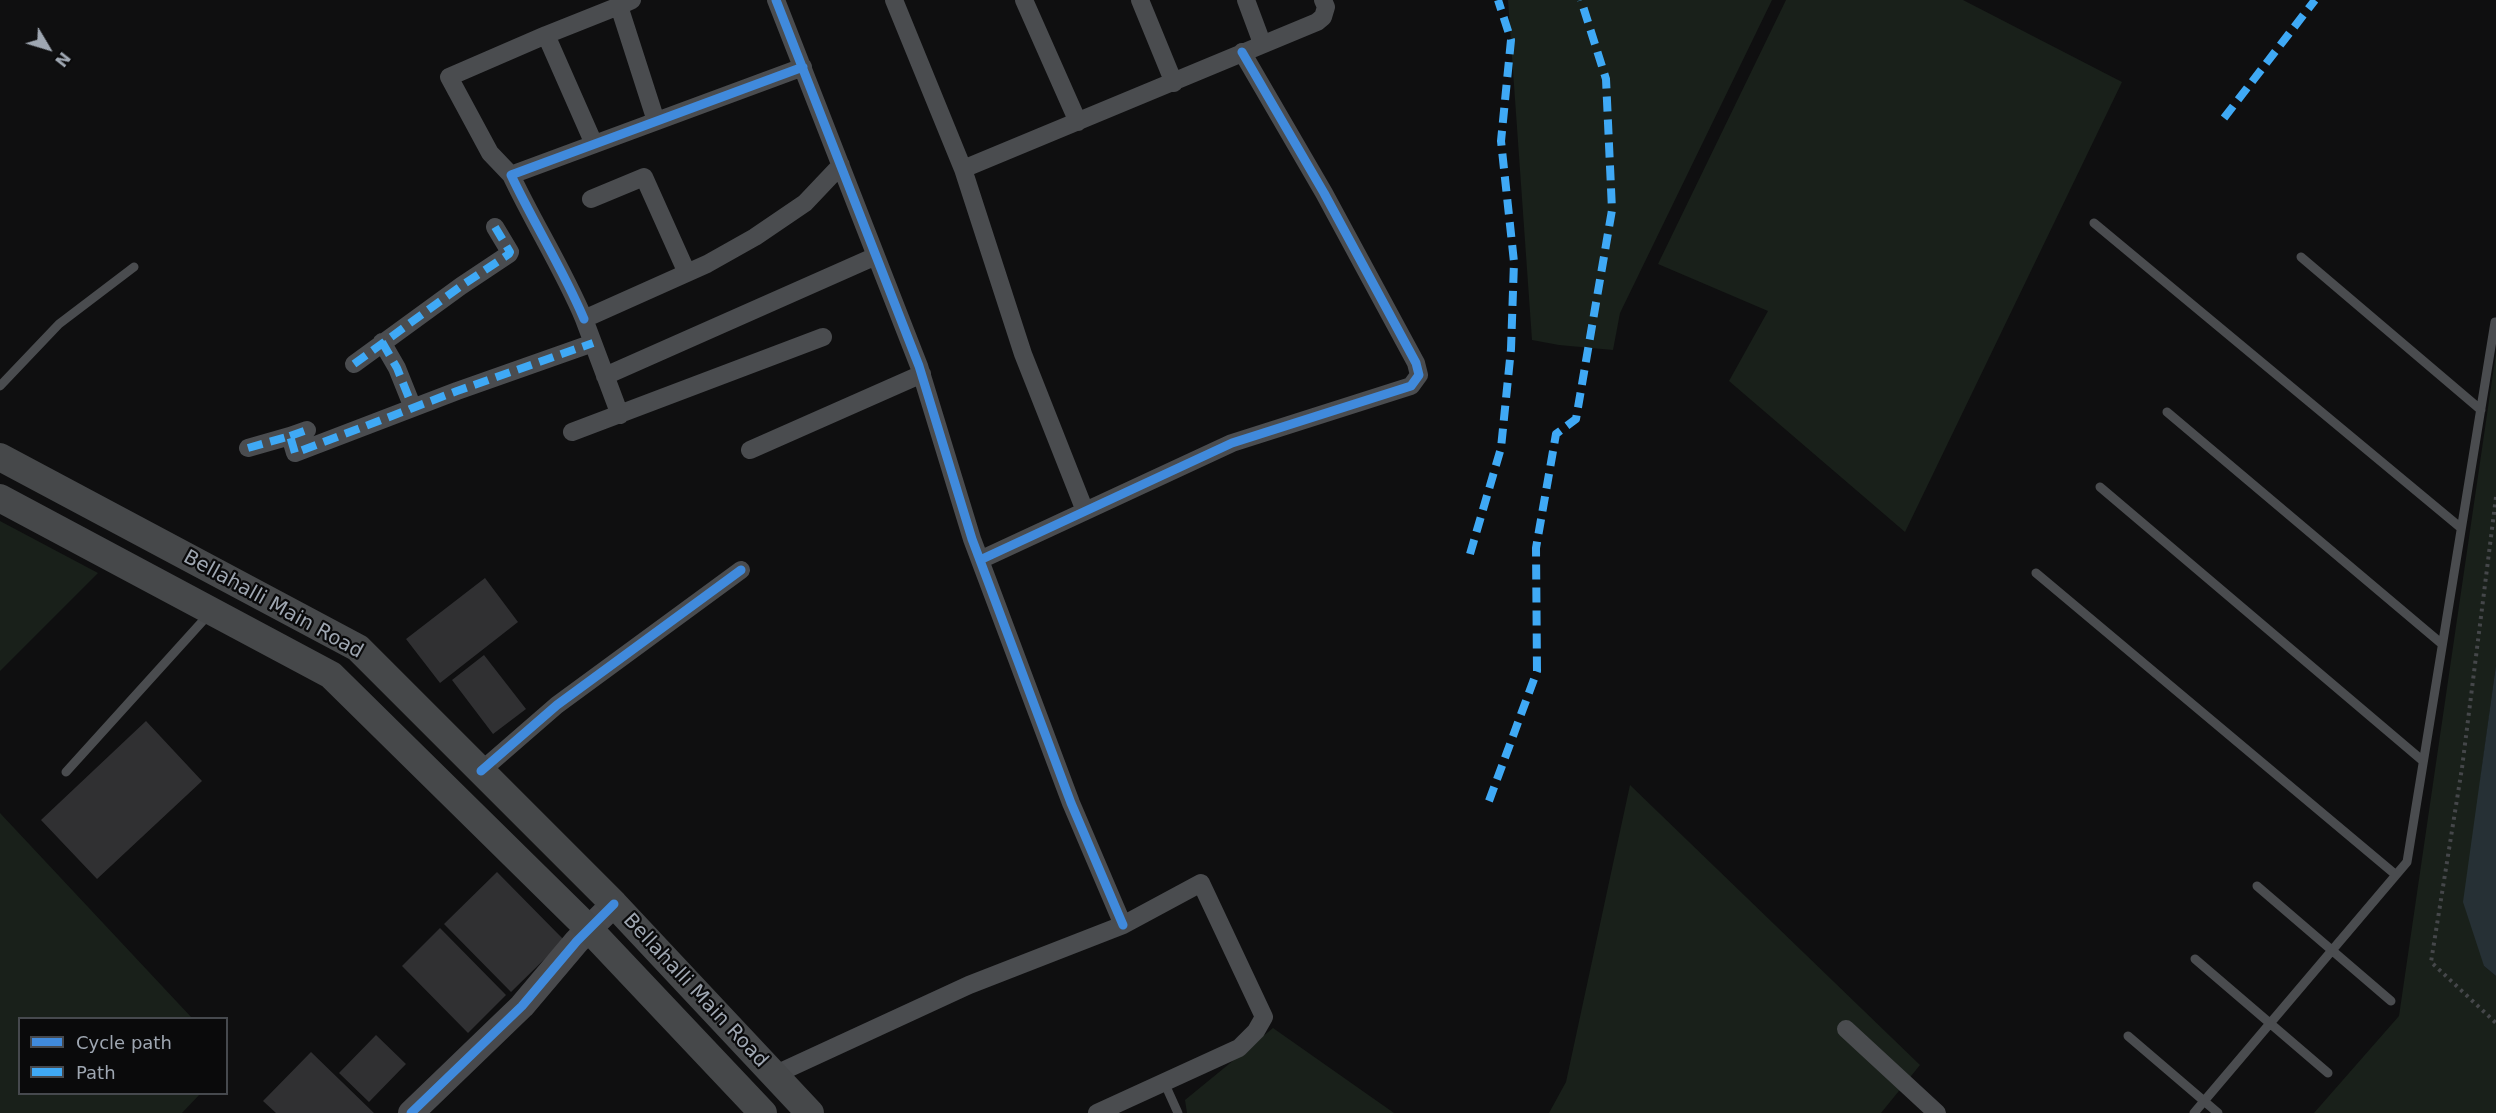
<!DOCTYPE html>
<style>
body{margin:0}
#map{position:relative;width:2496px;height:1113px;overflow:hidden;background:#0f0f10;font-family:"DejaVu Sans",sans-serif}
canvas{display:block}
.legend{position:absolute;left:18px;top:1017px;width:210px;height:78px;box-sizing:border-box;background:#0a0a0b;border:2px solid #46494e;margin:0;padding:8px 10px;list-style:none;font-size:18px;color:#9fa7b2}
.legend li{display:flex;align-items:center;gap:12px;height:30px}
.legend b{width:30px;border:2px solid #46494e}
.north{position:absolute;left:18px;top:18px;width:60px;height:60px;-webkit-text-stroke:4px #0a0a0b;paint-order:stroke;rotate:128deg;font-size:16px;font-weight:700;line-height:24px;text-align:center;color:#9fa7b2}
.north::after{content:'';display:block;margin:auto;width:21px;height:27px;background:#9fa7b2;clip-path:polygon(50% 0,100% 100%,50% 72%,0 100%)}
</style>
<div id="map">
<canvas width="2496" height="1113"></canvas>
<ul class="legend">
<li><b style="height:8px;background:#408adc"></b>Cycle path</li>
<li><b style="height:8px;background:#3fa9f5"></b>Path</li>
</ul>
<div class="north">N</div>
</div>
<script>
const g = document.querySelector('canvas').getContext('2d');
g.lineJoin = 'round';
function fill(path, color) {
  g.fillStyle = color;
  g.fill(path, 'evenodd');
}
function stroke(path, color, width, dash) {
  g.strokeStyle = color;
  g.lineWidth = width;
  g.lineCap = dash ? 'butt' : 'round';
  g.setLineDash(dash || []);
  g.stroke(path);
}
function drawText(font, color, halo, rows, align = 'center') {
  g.font = font + ' "DejaVu Sans",sans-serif';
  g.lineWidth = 4.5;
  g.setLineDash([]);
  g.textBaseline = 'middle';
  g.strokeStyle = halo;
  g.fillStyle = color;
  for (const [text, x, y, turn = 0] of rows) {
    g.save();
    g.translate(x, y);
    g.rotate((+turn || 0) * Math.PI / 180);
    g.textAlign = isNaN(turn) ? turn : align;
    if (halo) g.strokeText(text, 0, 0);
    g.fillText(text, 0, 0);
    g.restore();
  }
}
const green = new Path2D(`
 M1508 0H1772L1620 313 1613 350 1559 345 1532 340Z
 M1786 0H1963L2122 82 1905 532 1729 381 1768 311 1658 264Z
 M2496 353V665L2480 783 2484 966 2496 976V1113H2314L2399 1016Z
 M0 521 98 573 0 671Z
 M1630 785 1920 1065 1881 1113H1549L1566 1082Z
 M0 813 192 1018H20V1094H200L182 1113H0Z
 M1273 1028 1394 1113H1187L1185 1100Z`);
const water = new Path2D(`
 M2496 665V976L2484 966 2463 902Z`);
const building = new Path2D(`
 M485 578 518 622 440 683 406 639Z
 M484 655 526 709 493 734 452 680Z
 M146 721 202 781 97 879 41 820Z
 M497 872 564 940 511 992 444 924Z
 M440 928 506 995 468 1033 402 966Z
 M376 1035 406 1064 369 1102 339 1073Z
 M311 1052 374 1113H276L263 1101Z`);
const path = new Path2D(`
 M2496 497 2462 768 2431 962 2496 1023`);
const lane = new Path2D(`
 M2094 223 2461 528
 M2301 257 2481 410
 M0 386 59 324 134 267
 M2167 412 2442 644
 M2100 487 2423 761
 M2036 573 2396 875
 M66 772 210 613
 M2257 886 2391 1001
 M2195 959 2328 1073
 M2128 1036 2218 1113
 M1164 1082 1178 1113
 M2194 1113 2407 862 2495 322`);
const street = new Path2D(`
 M632 0 619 6 656 121
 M776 0 919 366 972 539 1071 803 1123 925
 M894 0 963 169 1023 354 1085 511
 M1024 0 1078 122
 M1140 0 1174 83
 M1246 0 1262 43
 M594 144 546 35 619 6
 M963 169 1317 22 1323 17 1326 7 1323 0
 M511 175 490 153 449 77 546 35
 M591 199 644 177 687 273
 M584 319C563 269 534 224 511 175L803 67
 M382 342 397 368 413 408
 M354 364 461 286 509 254 510 252 495 227
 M605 376 876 256
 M620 415 584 319 707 264 755 237 805 203 841 165
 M572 432 823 337
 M290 436 307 430
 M248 448 290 436 295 453 457 391 593 343
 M750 450 922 374
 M980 560 1232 443 1411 386 1419 375 1416 363 1324 193 1242 52
 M481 771 557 705 741 570
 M1846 1029 1937 1113
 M774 1075 969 985 1123 925 1201 883 1264 1017 1256 1031 1239 1048 1097 1113`);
const secondary = new Path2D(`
 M411 1113 522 1006 577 941 614 904`);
const primary = new Path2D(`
 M0 457 358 648 614 904 810 1113
 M0 498 331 675 589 929 763 1113`);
const quiet = new Path2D(`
 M2224 118 2315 0
 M382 342 397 368 413 408
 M354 364 461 286 509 254 510 252 495 227
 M290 436 307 430
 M248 448 290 436 295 453 457 391 593 343
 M1470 554 1501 448 1511 349 1514 262 1501 141 1511 40 1498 0
 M1489 801 1537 671 1536 548 1556 434 1576 419 1612 210 1606 79 1581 0`);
const cycleway = new Path2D(`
 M776 0 919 366 972 539 1071 803 1123 925
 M584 319C563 269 534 224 511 175L803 67
 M980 560 1232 443 1411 386 1419 375 1416 363 1324 193 1242 52
 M481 771 557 705 741 570
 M411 1113 522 1006 577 941 614 904`);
const streetNames = [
 ["Bellahalli Main Road",273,605,29],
 ["Bellahalli Main Road",695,991,47]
];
fill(green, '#19201a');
fill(water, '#263035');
fill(building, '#303032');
stroke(path, '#45474a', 4, [3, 4.5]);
stroke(lane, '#4a4c4f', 9);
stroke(street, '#4a4c4f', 18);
stroke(secondary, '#48494c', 26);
stroke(primary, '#46484a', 28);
stroke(quiet, '#3fa9f5', 8, [15, 8]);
stroke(cycleway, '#408adc', 9);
drawText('20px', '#9fa7b2', '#0a0a0b', streetNames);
</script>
